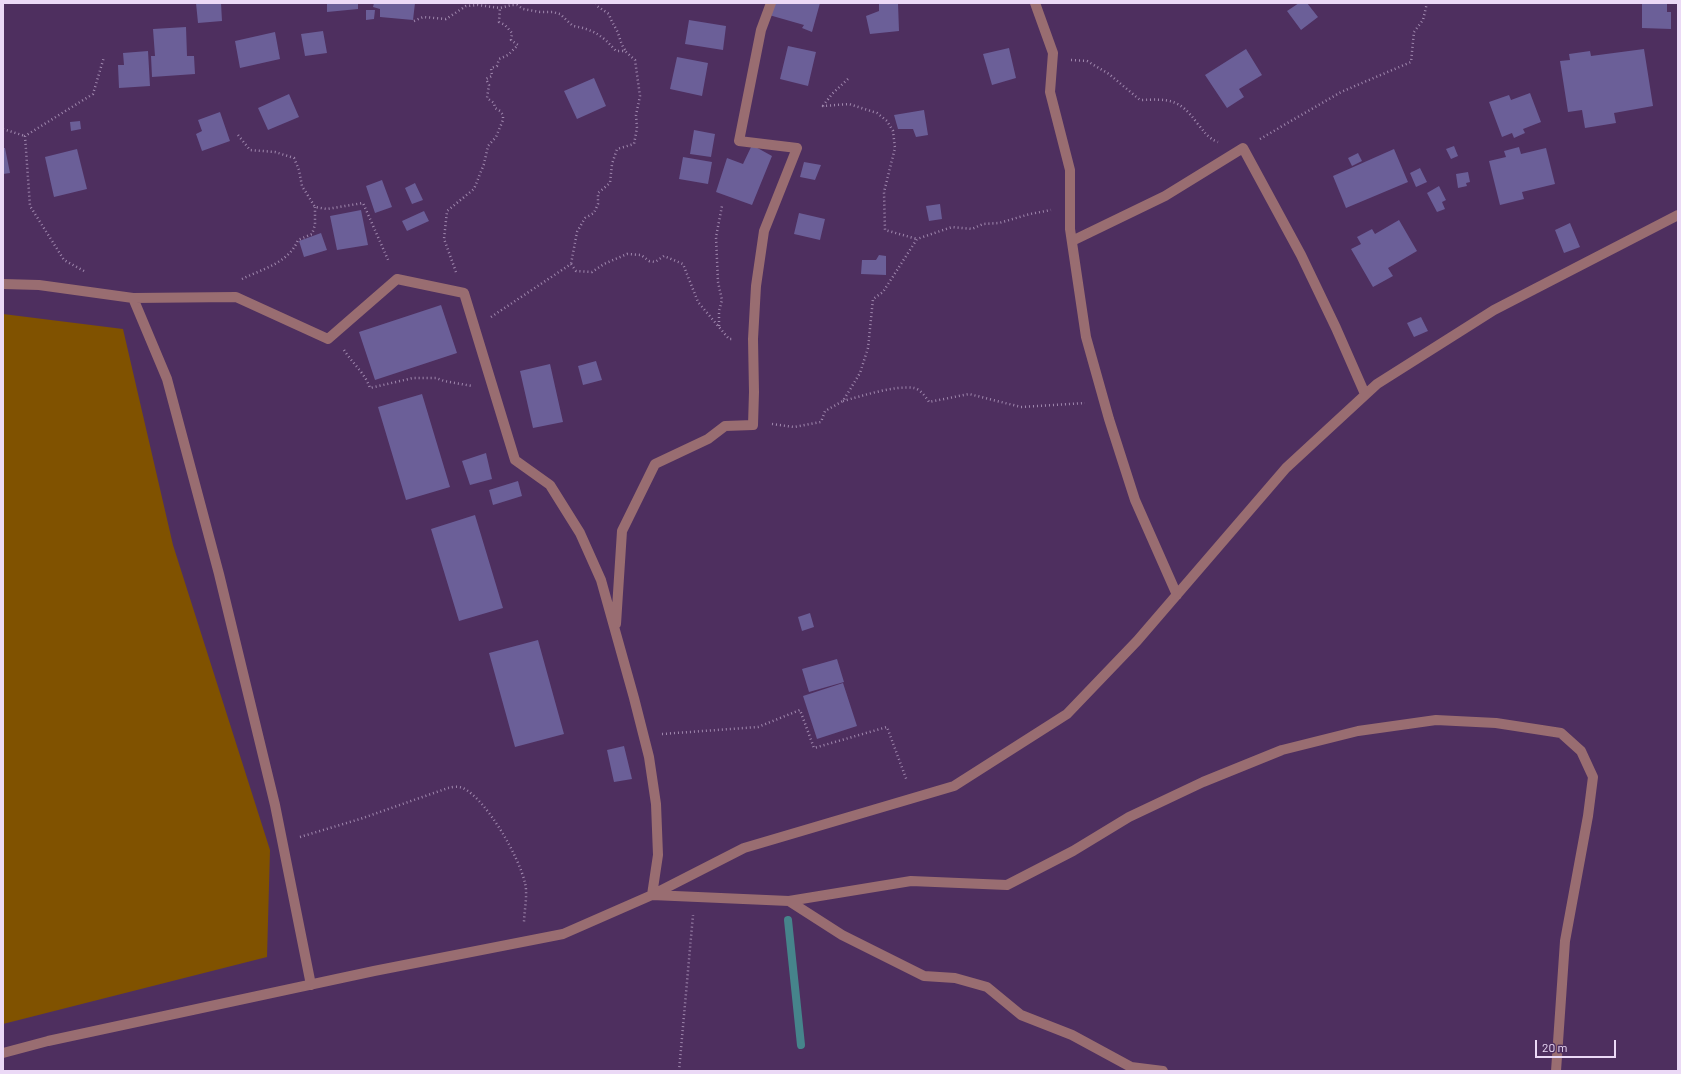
<!DOCTYPE html>
<style>
body{margin:0}
#map{position:relative;width:1681px;height:1074px;overflow:hidden;background:#4e2f5f;font-family:Barlow,sans-serif}
canvas{display:block}
.frame{position:absolute;inset:0;border:4px solid #ebd9f6;pointer-events:none}
.scale{position:absolute;left:1535px;top:1040px;width:81px;height:18px;box-sizing:border-box;border:2px solid #ebd9f6;border-top:0;padding-left:5px;font-size:12px;line-height:14px;white-space:nowrap;color:#ebd9f6;-webkit-text-stroke:3px #4e2f5f;paint-order:stroke}
</style>
<div id="map">
<canvas width="1681" height="1074"></canvas>
<div class="frame"></div>
<div class="scale">20 m</div>
</div>
<script>
const g = document.querySelector('canvas').getContext('2d');
g.lineJoin = 'round';
function fill(path, color) {
  g.fillStyle = color;
  g.fill(path, 'evenodd');
}
function stroke(path, color, width, dash) {
  g.strokeStyle = color;
  g.lineWidth = width;
  g.lineCap = dash ? 'butt' : 'round';
  g.setLineDash(dash || []);
  g.stroke(path);
}
const green = new Path2D(`
 M3 314 123 329 173 545 270 850 267 957 3 1024Z`);
const stream = new Path2D(`
 M788 920 801 1045`);
const building = new Path2D(`
 M196 3H221L222 21 198 23Z
 M327 3H358V9L327 12Z
 M374 3H415L413 20 380 17V9L373 7Z
 M773 3H820L812 32 802 28 804 25 769 15Z
 M879 3H898L899 31 870 34 866 16 879 11Z
 M1299 3H1307L1318 17 1301 30 1287 11Z
 M1642 3H1667V12H1671V29L1642 28Z
 M366 10H375L374 19 366 20Z
 M689 20 726 26 723 50 685 44Z
 M186 27 187 56H194L195 74 152 77 151 56H155L153 29Z
 M323 31 327 53 305 56 301 34Z
 M275 32 280 59 240 68 235 41Z
 M788 46 816 52 808 86 780 79Z
 M1009 48 1016 78 992 85 983 54Z
 M1246 49 1262 75 1239 89 1244 97 1227 108 1205 75Z
 M1644 49 1653 106 1614 113 1616 123 1585 128 1582 110 1568 112 1560 61 1570 60 1569 54 1590 51 1591 56Z
 M148 51 150 86 119 88 118 65H124L123 53Z
 M677 57 708 63 702 96 670 89Z
 M594 78 606 106 577 119 564 91Z
 M1530 93 1541 122 1523 129 1525 133 1514 138 1512 133 1502 137 1489 102 1509 95 1511 100Z
 M289 94 299 117 268 130 258 108Z
 M924 110 928 135 916 137 913 129H898L894 115Z
 M220 112 230 141 202 151 196 134 202 131 198 120Z
 M80 121 81 129 71 131 70 122Z
 M694 130 715 134 711 157 690 154Z
 M752 145 772 156 752 205 716 192 727 158 743 164Z
 M1454 146 1458 156 1451 159 1446 149Z
 M1519 147 1521 154 1546 148 1555 184 1522 192 1524 199 1500 205 1489 161 1506 157 1504 151Z
 M3 148H5L10 173 3 174Z
 M77 149 87 189 54 197 45 157Z
 M1394 149 1408 182 1346 208 1333 176Z
 M1358 153 1362 161 1352 166 1348 158Z
 M683 157 712 162 708 184 679 179Z
 M804 162 821 165 815 180 800 177Z
 M1420 168 1427 182 1416 187 1410 173Z
 M1468 172 1470 182 1466 183 1467 186 1458 188 1456 174Z
 M382 180 392 207 375 213 366 186Z
 M415 183 423 200 412 204 405 188Z
 M1439 186 1446 200 1442 202 1445 209 1437 212 1427 193Z
 M940 204 942 219 929 221 926 206Z
 M361 210 368 245 337 250 330 216Z
 M424 211 429 221 407 231 402 221Z
 M799 213 825 219 820 240 794 234Z
 M1399 220 1417 251 1388 268 1393 276 1373 287 1351 249 1361 244 1357 237 1372 229 1375 234Z
 M1570 223 1580 247 1564 253 1555 230Z
 M321 233 327 250 304 257 299 241Z
 M879 255 886 256V275L861 274 862 260H876Z
 M441 305 457 353 375 380 359 332Z
 M1421 317 1428 331 1414 337 1407 323Z
 M596 361 602 380 583 385 578 366Z
 M550 364 563 422 533 428 520 371Z
 M422 394 450 487 406 500 378 407Z
 M486 453 492 479 470 485 462 461Z
 M518 481 522 496 493 505 489 490Z
 M475 515 503 608 459 621 431 529Z
 M810 613 814 627 802 631 798 617Z
 M538 640 564 734 515 747 489 653Z
 M837 659 844 682 809 692 802 669Z
 M843 683 857 726 817 739 803 696Z
 M624 746 632 779 614 782 607 750Z`);
const path = new Path2D(`
 M596 3 597 6 609 14C611 21 613 23 616 29 620 36 620 43 625 50
 M414 21 423 17 446 19 466 6 478 5 500 8 512 5H517L523 9 540 12H553L560 14 573 26C593 29 603 36 616 51H625L635 60 640 96 636 115 637 128 634 144 617 149 612 164 610 183 598 193V204L594 213 585 218 577 232 571 264
 M1071 60 1087 61 1109 74 1140 100C1168 99 1179 98 1197 123 1204 131 1207 138 1218 142
 M848 79 832 94 823 106 849 104 877 113 887 121 893 131 895 148 884 192 885 230 917 239
 M3 129 25 136
 M238 135 250 150 275 152 294 158 299 170 302 186 315 207 327 209 363 203 389 262
 M1260 139 1341 92 1411 62 1414 32 1423 20 1427 3
 M84 271 64 260 30 206 25 136 93 94 104 57
 M456 272 444 239 447 211 474 189 484 164 488 146 496 137 503 120V115L500 111 495 108 494 103 487 98 489 85 486 79 492 76 491 68 497 66 499 59 508 55 518 45 511 40 512 33 505 25 499 22 500 8
 M242 279C262 269 289 263 298 240L312 234 315 225V207
 M491 317 571 264 576 271 592 272 604 264 627 254 641 255 649 261 655 262 664 256 683 264 698 302 729 339H734
 M719 326V311L722 300 718 282 716 237 722 206
 M344 350C352 363 365 373 370 388L413 378H436L444 381 472 386
 M843 401C862 396 895 385 914 388 920 389 926 397 929 402L969 394 1021 407 1085 403
 M772 424 794 427 821 422 825 411 843 401 860 373 868 348 873 299 883 292 917 239 952 227 972 229 983 224 999 223 1030 214 1051 210
 M662 734 758 727 800 710 814 748 887 727 907 781
 M300 837 360 819 448 788C452 787 458 786 463 788 487 800 519 857 525 883 528 895 524 911 524 923
 M679 1071 693 915`);
const minor = new Path2D(`
 M1035 3 1053 53 1050 92 1070 170V229L1086 337 1109 419 1135 500 1177 595
 M1072 241 1165 196 1243 148 1301 255 1336 328 1365 394
 M3 284 39 285 133 298 167 379 219 574 275 805 311 985
 M133 298 236 297 328 339 397 279 464 293 515 460 550 485 580 533 601 580 634 698 649 757 656 804 658 855 652 895
 M616 624 622 531 655 464 708 439 725 426 753 425 754 392 753 339 756 286 764 231 797 148 739 141 761 30 771 3
 M654 894 744 848 954 786 1067 714 1137 641 1286 468 1377 384 1494 310 1678 215
 M789 901 842 935 924 976 955 978 987 987 1021 1015 1072 1035 1131 1067 1163 1071
 M3 1053 48 1041 374 971 563 934 652 895 789 901 911 881 1007 885 1073 851 1129 817 1203 782 1282 750 1358 731 1436 720 1496 723 1561 733 1581 751 1593 777 1588 816 1565 941 1556 1071`);
fill(green, '#805200');
stroke(stream, '#46848b', 8);
fill(building, '#6b5f98');
stroke(path, '#a088ae', 2.5, [1, 3]);
stroke(minor, '#996d71', 10);
</script>
